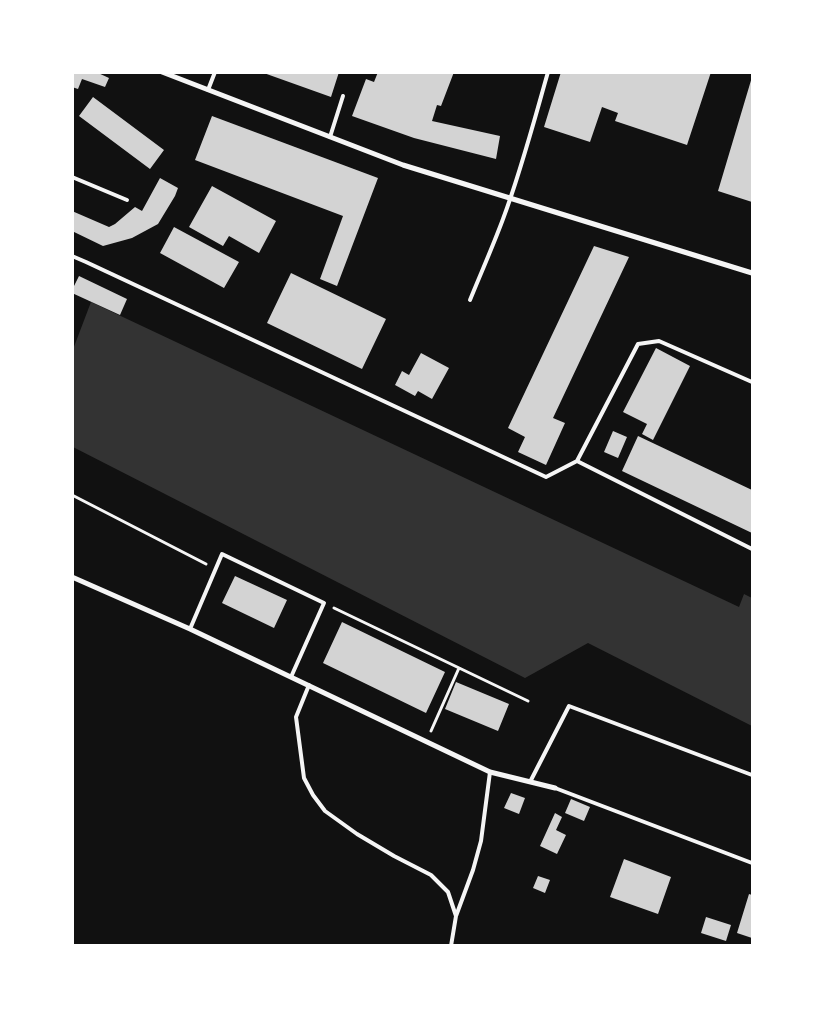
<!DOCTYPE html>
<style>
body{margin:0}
#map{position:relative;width:825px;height:1018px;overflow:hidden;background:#111;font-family:"Alegreya Sans",sans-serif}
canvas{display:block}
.frame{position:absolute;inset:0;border:74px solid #fff;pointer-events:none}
</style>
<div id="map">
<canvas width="825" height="1018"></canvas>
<div class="frame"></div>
</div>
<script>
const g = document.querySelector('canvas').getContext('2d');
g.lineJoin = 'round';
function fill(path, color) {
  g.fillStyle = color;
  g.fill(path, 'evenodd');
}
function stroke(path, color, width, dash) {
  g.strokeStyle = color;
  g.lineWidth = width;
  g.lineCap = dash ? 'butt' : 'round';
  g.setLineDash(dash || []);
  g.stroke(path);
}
const water = new Path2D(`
 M91 302 739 607 744 594 752 598V726L588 643 525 678 73 447 72 352Z`);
const building = new Path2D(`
 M72 72H96L109 78 105 87 82 79 78 89 72 87Z
 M261 72H339L331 97Z
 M378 72H454L441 106 437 105 432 121 500 136 496 159 414 138 352 116 366 79 374 82Z
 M561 72H711L687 145 615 121 618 113 602 107 590 142 544 127Z
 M752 77V202L718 191Z
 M93 97 164 150 150 169 79 116Z
 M212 116 378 178 337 286 320 279 343 216 195 160Z
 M160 178 178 188 175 196 158 224 132 238 103 246 72 231V211L109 227 115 224 135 207 142 211Z
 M212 186 276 221 259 253 229 236 223 246 189 227Z
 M174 227 239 262 224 288 160 253Z
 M594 246 629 257 553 418 565 423 546 465 518 452 525 437 508 428Z
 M291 273 386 319 362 369 267 323Z
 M79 276 127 299 120 315 72 293V290Z
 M656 348 690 366 653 440 642 434 647 424 623 412Z
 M421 353 449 368 432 399 418 391 415 396 395 385 402 371 409 375Z
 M613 431 627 437 618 458 604 452Z
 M638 436 752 490V533L622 471Z
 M235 576 287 600 274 628 222 603Z
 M342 622 445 672 426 713 323 663Z
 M456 682 509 704 498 731 445 709Z
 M511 793 525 798 519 814 504 808Z
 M571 799 590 807 584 821 565 813Z
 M555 813 562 817 556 830 566 835 557 854 540 846Z
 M624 859 671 877 658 914 610 897Z
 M538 876 550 880 545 893 533 888Z
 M749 894 752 895V938L737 933Z
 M706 917 731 925 726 941 701 933Z`);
const path = new Path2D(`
 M72 495 206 564
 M334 608 528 701
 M431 731 459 668`);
const service = new Path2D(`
 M208 90 215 72
 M330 137 343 96
 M72 177 127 200
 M72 256 86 262 546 477 577 461 638 344 659 341 752 382
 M470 300C481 273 493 246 503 219 521 171 534 121 548 72
 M577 461 752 549
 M190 629 222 554 324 603 291 677
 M309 685 296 717 304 778 313 795 325 811 357 834 394 856 431 875 448 892 456 916
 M530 782 569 706 752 775
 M555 788 752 863
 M451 946 456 916 473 870 481 841 490 772`);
const minor = new Path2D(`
 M162 72 403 165 752 273
 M72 577 190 629 490 772 555 788`);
fill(water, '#333');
fill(building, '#d3d3d3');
stroke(path, '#f5f5f5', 3);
stroke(service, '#f5f5f5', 4);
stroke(minor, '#f5f5f5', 5);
</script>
